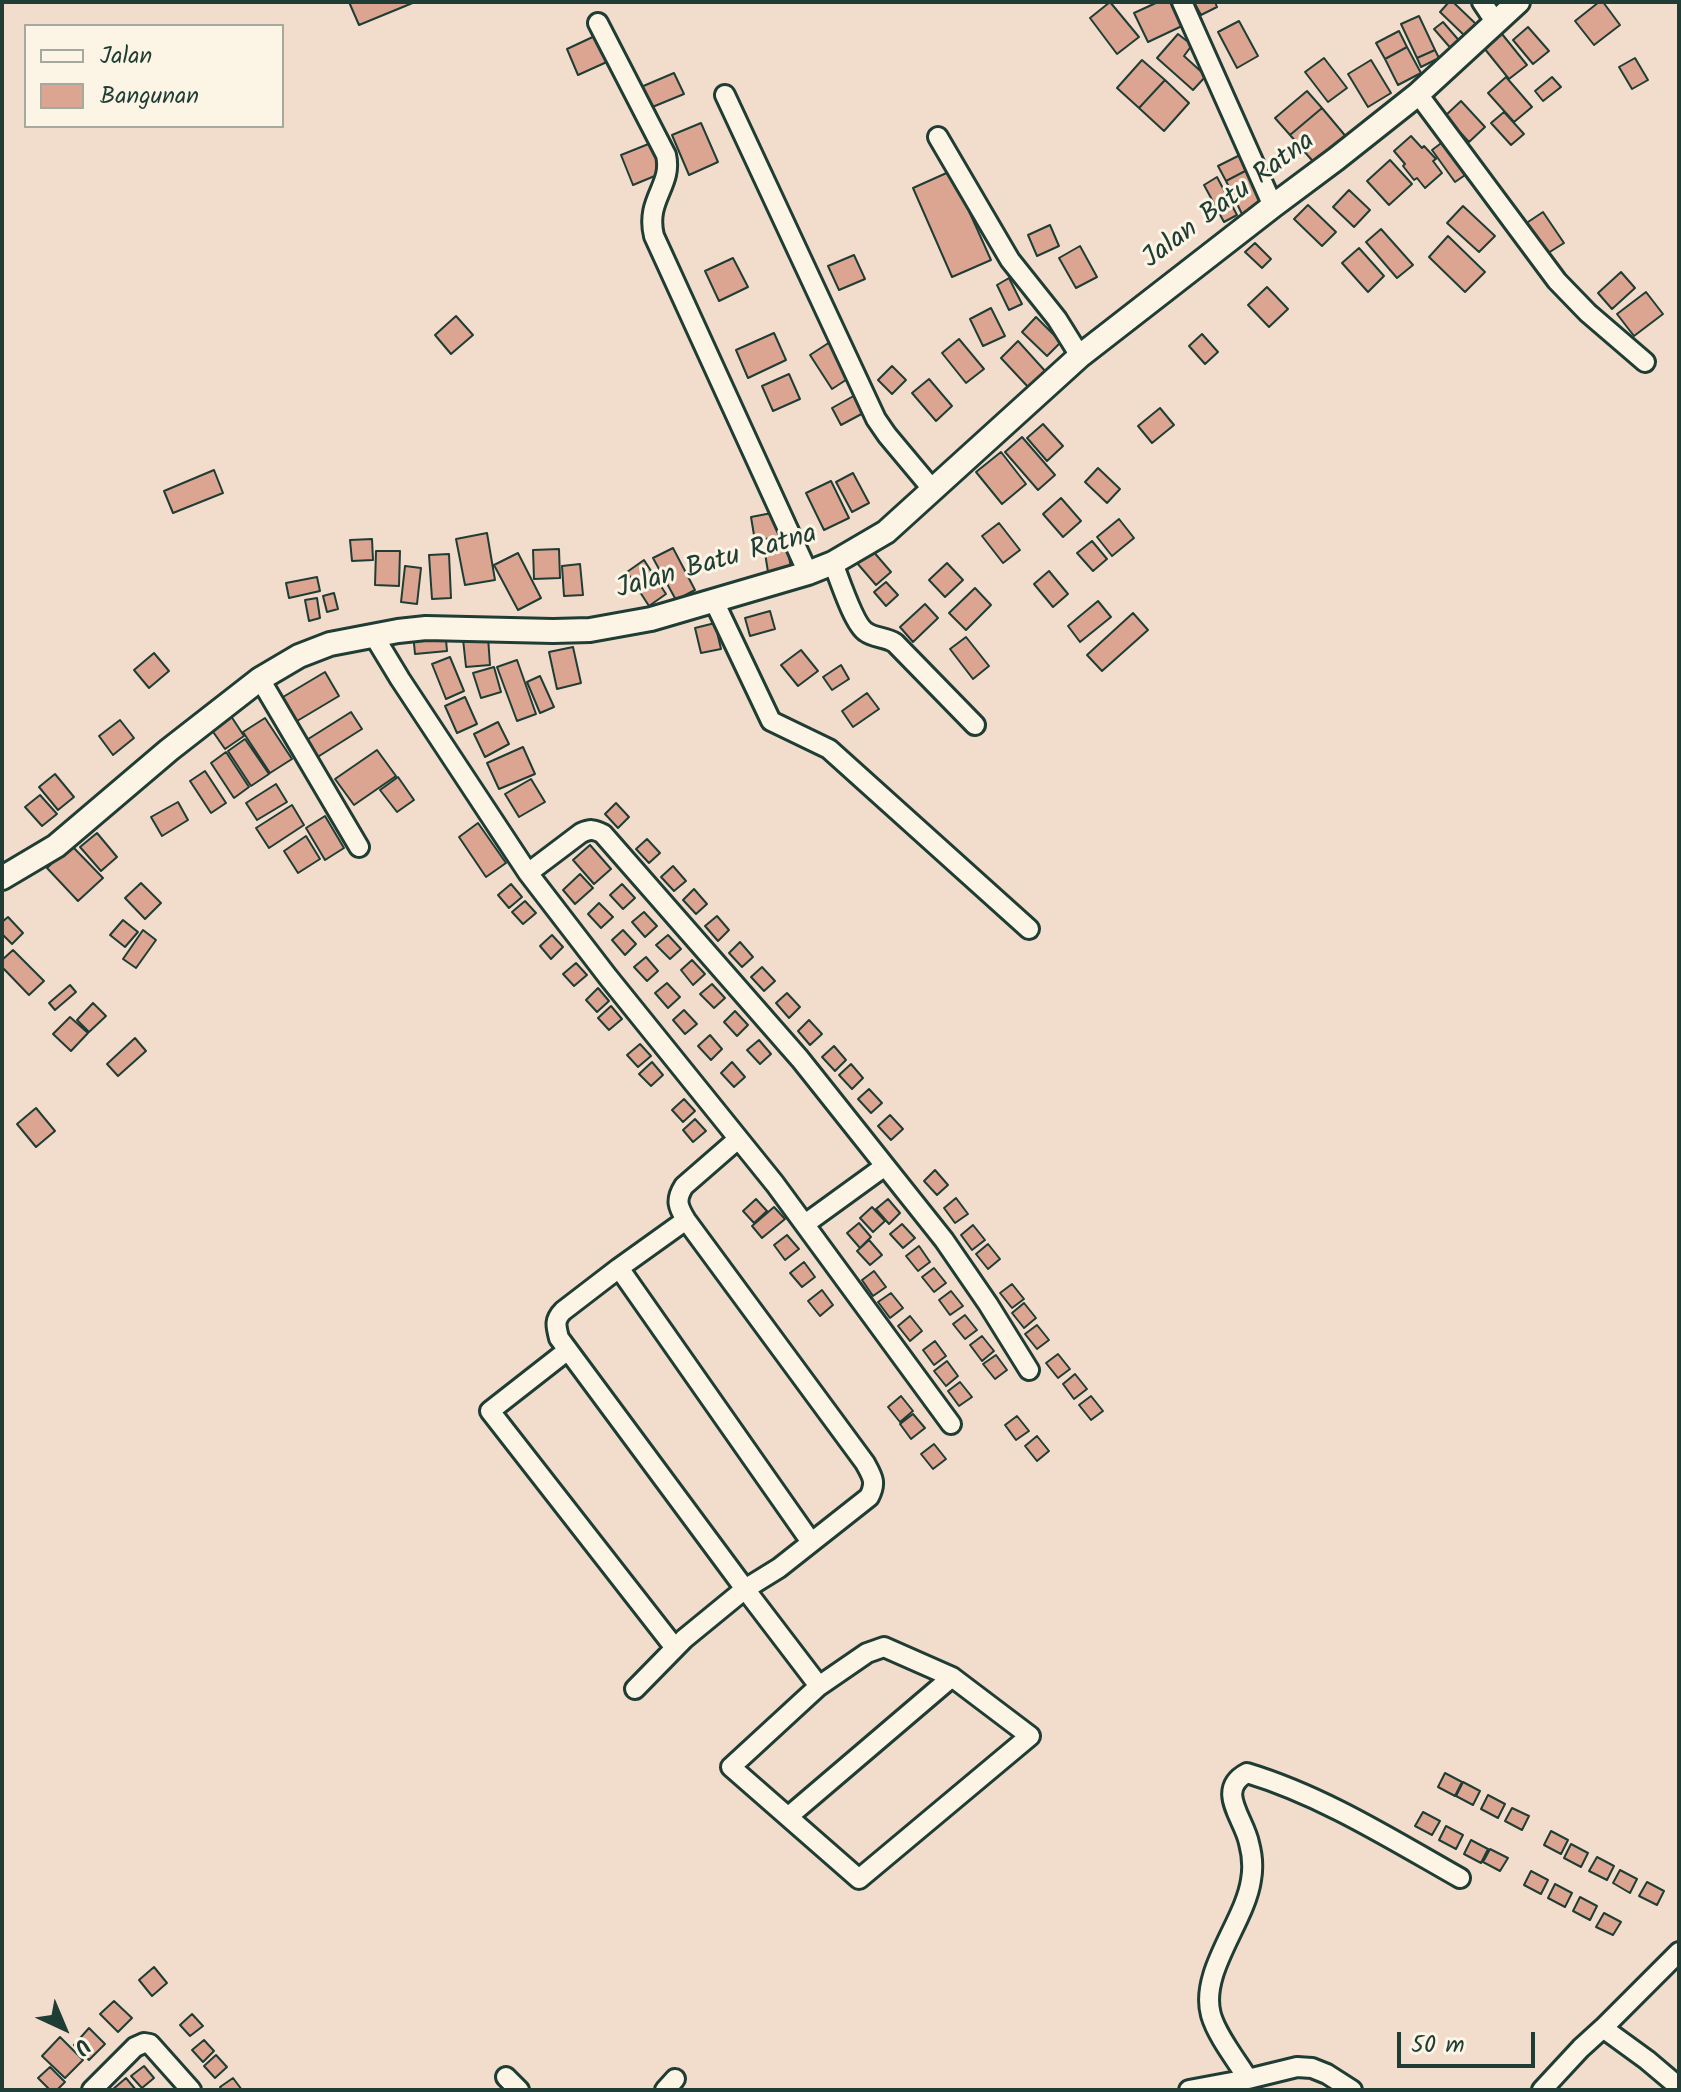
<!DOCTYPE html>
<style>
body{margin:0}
#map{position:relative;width:1681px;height:2092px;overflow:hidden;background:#f2ddcc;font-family:Kalam,sans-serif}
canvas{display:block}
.frame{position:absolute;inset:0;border:4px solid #1f3d34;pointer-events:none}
.legend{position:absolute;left:24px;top:24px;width:260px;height:104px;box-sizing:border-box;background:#fcf5e5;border:2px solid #a4ab9e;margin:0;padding:10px 14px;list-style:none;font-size:24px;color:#1f3d34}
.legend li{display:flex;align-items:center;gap:16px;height:40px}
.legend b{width:40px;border:2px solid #a4ab9e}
.north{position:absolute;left:24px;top:1988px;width:80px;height:80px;-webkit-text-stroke:6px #fcf5e5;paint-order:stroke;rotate:136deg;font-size:22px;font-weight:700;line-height:32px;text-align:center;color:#1f3d34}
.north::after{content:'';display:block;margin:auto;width:28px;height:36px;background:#1f3d34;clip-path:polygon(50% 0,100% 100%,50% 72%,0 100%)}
.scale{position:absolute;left:1397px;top:2032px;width:138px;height:36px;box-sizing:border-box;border:4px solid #1f3d34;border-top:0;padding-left:10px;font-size:24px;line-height:28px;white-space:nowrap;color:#1f3d34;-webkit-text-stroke:6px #fcf5e5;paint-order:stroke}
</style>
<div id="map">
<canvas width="1681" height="2092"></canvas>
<div class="frame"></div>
<ul class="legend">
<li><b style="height:10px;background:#fcf5e5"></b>Jalan</li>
<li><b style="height:22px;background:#dba591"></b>Bangunan</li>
</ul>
<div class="north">U</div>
<div class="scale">50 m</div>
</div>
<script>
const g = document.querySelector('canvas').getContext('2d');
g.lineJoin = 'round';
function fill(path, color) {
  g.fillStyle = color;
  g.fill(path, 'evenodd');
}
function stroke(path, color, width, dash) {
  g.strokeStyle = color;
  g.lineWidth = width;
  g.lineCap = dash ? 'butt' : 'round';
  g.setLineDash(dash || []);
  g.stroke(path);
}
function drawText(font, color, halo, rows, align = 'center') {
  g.font = font + ' Kalam,sans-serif';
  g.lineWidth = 6;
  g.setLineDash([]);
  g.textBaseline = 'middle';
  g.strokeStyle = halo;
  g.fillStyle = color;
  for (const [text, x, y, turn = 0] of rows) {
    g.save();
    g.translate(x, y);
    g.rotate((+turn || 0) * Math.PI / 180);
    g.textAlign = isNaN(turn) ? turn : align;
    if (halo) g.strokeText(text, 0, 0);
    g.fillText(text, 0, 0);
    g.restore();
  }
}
const building = new Path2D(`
 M349 2H415L359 25Z
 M1110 2 1139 37 1117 54 1090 18Z
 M1158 2H1170L1182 26 1148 42 1134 13Z
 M1194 2H1215L1217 7 1201 15Z
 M1449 2H1453L1477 25 1466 37 1440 12Z
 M1599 2H1603L1620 25 1594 45 1575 21Z
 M1419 16 1435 50 1417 58 1401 24Z
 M1239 21 1258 56 1237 68 1218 32Z
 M1443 22 1462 44 1454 52 1434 29Z
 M1528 27 1549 51 1533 64 1513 40Z
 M1399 31 1407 47 1385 59 1376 43Z
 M1178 34 1192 45 1184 56 1206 76 1193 90 1157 58Z
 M1502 34 1527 65 1509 79 1484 48Z
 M597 35 609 61 578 75 567 49Z
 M1407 47 1421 73 1398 85 1385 59Z
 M1435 50 1439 58 1421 67 1417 58Z
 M1324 58 1347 88 1328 102 1305 72Z
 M1635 58 1648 80 1632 89 1619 67Z
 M1142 60 1165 80 1139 108 1117 88Z
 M1371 60 1391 93 1368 107 1348 74Z
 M674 73 684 94 650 108 641 87Z
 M1506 77 1532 107 1514 122 1488 93Z
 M1552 77 1561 87 1543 101 1535 91Z
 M1165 80 1189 103 1164 131 1139 108Z
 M1307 91 1322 108 1290 135 1275 118Z
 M1461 101 1485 127 1469 142 1445 116Z
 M1322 108 1348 139 1317 166 1290 135Z
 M1504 112 1524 134 1511 145 1491 123Z
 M701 123 718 162 689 175 672 135Z
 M1411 136 1422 148 1424 146 1436 159 1433 161 1442 173 1425 188 1417 178 1414 180 1403 166 1405 164 1394 151Z
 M1448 138 1471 171 1455 182 1432 150Z
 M651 143 662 173 633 185 621 155Z
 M1242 154 1249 169 1226 181 1218 166Z
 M1390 160 1412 184 1389 205 1367 181Z
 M1249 169 1266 202 1242 214 1226 181Z
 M951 171 991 260 952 277 913 188Z
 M1217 177 1237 215 1224 222 1204 185Z
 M1349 190 1370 210 1354 227 1333 207Z
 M1308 205 1336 232 1322 246 1294 219Z
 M1463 206 1495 236 1479 252 1447 223Z
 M1543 212 1564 243 1545 255 1525 224Z
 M1050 225 1059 246 1037 256 1028 235Z
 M1381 229 1413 265 1397 278 1366 242Z
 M1448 236 1485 272 1465 292 1429 257Z
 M1255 243 1271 259 1262 268 1245 252Z
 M1080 246 1097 277 1076 288 1059 258Z
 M1359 248 1384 276 1368 292 1342 263Z
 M854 255 865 279 839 290 828 266Z
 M733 258 748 287 719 301 705 271Z
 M1621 272 1635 288 1612 309 1598 293Z
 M1009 278 1022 304 1009 310 997 285Z
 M1267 287 1288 309 1269 327 1248 305Z
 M1646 292 1663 314 1634 336 1617 314Z
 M991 308 1005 336 983 346 970 319Z
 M456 316 473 335 451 354 435 335Z
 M1036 317 1061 342 1047 356 1022 332Z
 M774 333 786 360 748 378 736 350Z
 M1202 334 1218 352 1205 364 1189 346Z
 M959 339 984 369 966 383 942 353Z
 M1018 341 1046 372 1029 388 1001 358Z
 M830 342 852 376 832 389 810 355Z
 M892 366 906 380 892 394 878 380Z
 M789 374 800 399 773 411 762 386Z
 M929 379 952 406 936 421 912 393Z
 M859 393 869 410 841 425 832 408Z
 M1160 408 1174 425 1152 443 1138 426Z
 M1043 424 1063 446 1047 461 1027 438Z
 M1022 437 1055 475 1038 490 1005 452Z
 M1001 452 1026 484 1002 504 976 472Z
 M1098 468 1120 489 1107 503 1085 482Z
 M214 470 223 493 173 513 164 491Z
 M853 473 869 503 852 512 836 482Z
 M831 481 849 518 824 530 806 493Z
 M1061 498 1081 521 1063 537 1043 514Z
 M777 512 782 536 755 541 751 517Z
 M1119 519 1134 538 1112 556 1097 537Z
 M999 523 1020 550 1003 563 982 536Z
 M487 533 495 580 465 585 456 539Z
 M372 539 373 560 352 561 350 540Z
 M1092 541 1107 559 1093 571 1077 553Z
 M673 548 695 590 676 600 653 558Z
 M787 548 791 567 768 572 765 553Z
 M559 549 560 578 534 579 533 550Z
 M872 550 891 572 876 585 857 563Z
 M376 551H400L399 586 375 585Z
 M518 553 541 598 518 610 494 565Z
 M449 554 451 598 432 599 429 555Z
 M644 560 666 594 649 606 627 572Z
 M947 563 963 580 945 597 929 580Z
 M580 564 583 595 564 596 562 566Z
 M405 566 421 568 417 604 401 602Z
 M1049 571 1068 594 1053 607 1034 584Z
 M317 577 320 591 289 598 286 583Z
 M886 582 898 595 886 606 874 592Z
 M975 588 991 605 966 630 949 613Z
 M334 593 338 609 327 612 323 596Z
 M317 598 320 618 309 621 305 600Z
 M1098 601 1111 617 1080 642 1068 626Z
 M925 604 938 618 913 642 900 627Z
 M770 611 775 629 750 636 745 618Z
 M1133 613 1148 630 1102 671 1087 655Z
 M715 623 721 649 701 653 695 628Z
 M445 629 447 651 415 654 413 633Z
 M488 637 490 665 466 667 463 639Z
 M966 637 989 666 973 679 950 649Z
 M573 647 581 683 557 689 549 652Z
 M801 650 818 671 798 686 781 665Z
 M154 653 169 671 149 688 134 670Z
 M450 657 464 691 446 699 432 664Z
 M517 660 536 714 517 721 497 667Z
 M841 665 849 679 832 690 823 677Z
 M494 667 501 692 481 698 473 673Z
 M325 672 339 696 292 724 278 700Z
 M540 676 554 707 540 713 527 682Z
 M867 693 879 709 853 727 842 711Z
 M465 697 477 724 457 733 445 706Z
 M351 712 362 729 316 758 305 741Z
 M229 713 244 736 225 749 209 726Z
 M265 718 292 759 270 773 243 732Z
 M120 720 134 738 113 755 99 736Z
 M498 722 509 744 485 757 474 734Z
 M245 739 269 774 251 786 228 751Z
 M523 747 535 774 499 789 487 763Z
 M377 750 396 776 354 805 335 779Z
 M226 752 249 787 234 798 211 763Z
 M205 771 226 803 211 813 190 781Z
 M55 774 74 797 58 810 39 787Z
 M398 777 414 800 397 812 380 790Z
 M531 779 545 802 519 817 505 794Z
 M276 784 287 802 257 820 246 803Z
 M40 795 57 814 42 826 25 807Z
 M178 802 188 820 162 836 151 817Z
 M616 803 629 817 618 828 605 814Z
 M292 805 304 825 269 848 256 828Z
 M325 816 344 848 325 860 306 828Z
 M478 823 506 863 486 877 459 837Z
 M97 833 117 857 101 871 80 847Z
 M306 836 320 859 298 873 284 851Z
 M647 839 660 853 649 863 636 849Z
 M71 845 103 878 78 901 47 868Z
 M590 845 611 869 594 884 573 860Z
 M673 866 686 881 674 891 661 877Z
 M580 874 593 888 575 904 563 890Z
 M141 883 161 903 145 919 125 898Z
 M511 884 522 897 509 908 498 895Z
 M622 884 635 898 623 909 610 895Z
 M694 889 707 904 696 914 683 900Z
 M525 901 536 913 523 924 512 912Z
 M599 903 613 917 601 928 588 914Z
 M644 912 657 926 645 937 632 922Z
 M717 916 729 930 718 941 705 926Z
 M8 917 23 933 12 944 2 934V922Z
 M123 920 138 932 125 947 110 935Z
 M143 930 156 940 136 968 123 959Z
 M623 930 636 944 625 955 612 940Z
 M552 935 563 947 551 959 540 946Z
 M668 935 681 949 670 959 656 945Z
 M740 942 753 957 742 967 729 953Z
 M13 950 44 981 29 995 2 967V960Z
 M646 957 658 971 647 981 634 967Z
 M692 960 705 974 693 985 681 970Z
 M576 963 587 975 574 986 563 974Z
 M762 967 775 981 764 991 751 977Z
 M667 983 680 997 668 1008 655 993Z
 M712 984 725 998 714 1008 700 994Z
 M70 985 76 992 55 1010 49 1003Z
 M598 988 609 1001 597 1012 586 1000Z
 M787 993 800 1007 789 1018 776 1003Z
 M93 1003 106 1016 89 1032 77 1020Z
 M611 1006 622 1019 609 1030 598 1018Z
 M684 1010 697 1024 685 1034 673 1020Z
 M735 1011 748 1025 737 1036 724 1022Z
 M70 1017 88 1033 71 1051 53 1034Z
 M809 1020 822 1034 810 1045 798 1031Z
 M710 1035 722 1049 711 1060 698 1046Z
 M135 1038 146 1051 118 1076 107 1064Z
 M759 1040 771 1054 760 1064 747 1050Z
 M640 1044 651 1056 638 1067 627 1055Z
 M834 1046 846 1060 835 1071 822 1057Z
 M652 1062 663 1075 651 1086 639 1074Z
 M732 1062 745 1077 734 1087 721 1073Z
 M851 1064 863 1078 852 1089 839 1075Z
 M869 1089 882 1103 871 1113 858 1099Z
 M684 1099 695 1111 683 1122 672 1110Z
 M36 1108 55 1131 36 1147 17 1124Z
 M890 1115 903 1129 891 1140 878 1126Z
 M695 1119 706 1131 693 1142 683 1130Z
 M935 1170 948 1185 937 1195 924 1181Z
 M956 1198 968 1214 955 1223 944 1208Z
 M756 1199 767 1211 754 1223 743 1211Z
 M888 1199 900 1213 889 1224 876 1209Z
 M774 1207 785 1219 762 1238 752 1226Z
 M872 1207 885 1221 873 1232 860 1218Z
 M859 1223 871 1237 860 1248 847 1233Z
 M902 1224 915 1238 903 1248 890 1234Z
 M973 1225 985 1240 972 1250 961 1235Z
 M787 1235 799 1249 785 1260 774 1245Z
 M869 1240 882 1255 870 1265 857 1251Z
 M988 1244 1000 1259 988 1269 976 1254Z
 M919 1246 930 1262 918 1271 906 1256Z
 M804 1262 815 1277 802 1287 790 1273Z
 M934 1268 946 1283 934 1292 922 1277Z
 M874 1271 886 1287 873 1296 862 1280Z
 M1012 1284 1024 1299 1012 1308 1000 1293Z
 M822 1290 833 1305 820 1316 808 1301Z
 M951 1291 963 1306 950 1315 939 1300Z
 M891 1293 903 1308 890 1318 878 1302Z
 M1024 1303 1036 1318 1024 1328 1012 1313Z
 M965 1315 977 1330 965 1339 953 1324Z
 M910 1316 922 1331 910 1341 898 1326Z
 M1037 1325 1049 1340 1037 1349 1025 1334Z
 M982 1336 994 1351 982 1361 970 1345Z
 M935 1341 946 1356 934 1365 923 1350Z
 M1058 1354 1070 1369 1058 1378 1046 1363Z
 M996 1355 1007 1370 995 1379 983 1364Z
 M947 1361 958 1376 946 1386 934 1371Z
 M1075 1374 1087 1389 1074 1399 1063 1384Z
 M960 1382 972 1397 959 1406 948 1391Z
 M901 1396 913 1411 900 1422 888 1407Z
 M1091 1396 1103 1411 1091 1420 1079 1405Z
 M913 1414 925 1428 911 1439 900 1424Z
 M1017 1416 1029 1431 1016 1440 1005 1425Z
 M1037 1436 1049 1451 1037 1461 1025 1446Z
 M934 1444 946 1459 933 1469 921 1454Z
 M1445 1773 1462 1782 1455 1796 1438 1787Z
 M1463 1782 1480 1791 1473 1805 1456 1796Z
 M1488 1795 1505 1804 1498 1818 1481 1809Z
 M1512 1808 1529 1816 1522 1830 1505 1821Z
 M1423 1812 1440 1821 1432 1835 1415 1826Z
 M1446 1826 1463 1835 1456 1849 1439 1840Z
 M1551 1831 1568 1840 1561 1854 1544 1845Z
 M1471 1840 1488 1849 1481 1863 1464 1854Z
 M1571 1844 1588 1853 1581 1867 1564 1858Z
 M1490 1849 1508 1858 1500 1871 1483 1862Z
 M1597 1857 1614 1866 1607 1880 1589 1871Z
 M1620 1870 1637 1879 1630 1893 1613 1883Z
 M1531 1871 1548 1880 1541 1894 1524 1885Z
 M1647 1882 1664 1891 1657 1905 1639 1896Z
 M1555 1884 1572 1893 1565 1907 1548 1898Z
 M1580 1897 1597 1906 1590 1920 1573 1911Z
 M1604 1913 1621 1922 1613 1935 1596 1927Z
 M154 1967 167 1983 152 1996 139 1980Z
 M114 2001 132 2018 118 2032 100 2014Z
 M192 2014 203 2026 190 2036 180 2025Z
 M89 2028 105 2044 89 2060 74 2045Z
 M60 2037 83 2060 65 2078 42 2056Z
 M204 2040 214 2051 203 2062 192 2050Z
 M216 2055 227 2067 215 2078 204 2066Z
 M144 2066 154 2078 142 2088 131 2076Z
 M50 2067 65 2082 57 2090H50L38 2078Z
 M126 2078 136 2090H112Z
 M233 2078 242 2090H222L220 2087Z`);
const minor = new Path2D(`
 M1182 2 1273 206
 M1482 2 1496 23
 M598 23 666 155C673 186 645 199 654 236L808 573
 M1418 94 1557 281 1588 313 1645 362
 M725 95 876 419 887 435 933 490
 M938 137 1010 260 1057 319 1080 356
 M833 563C839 578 854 625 866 632 874 638 886 637 895 643L975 725
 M714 601 771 721 829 749 1029 929
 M374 636 400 679 528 873 608 977 775 1184 951 1424
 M260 679 359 847
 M528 873 581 833C590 829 594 829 603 834L800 1059 944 1240 988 1304 1029 1370
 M738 1139 684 1186C675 1200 678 1207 686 1220L865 1463C872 1476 877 1482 869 1497L779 1568 745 1589 819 1686 867 1653 884 1647 952 1677 1030 1736 859 1879 731 1767 819 1686
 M805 1224 885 1166
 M619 1268 811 1542
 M568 1350 490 1411 675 1648
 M635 1689 684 1639 745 1589 559 1338C556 1326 554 1320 563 1311L619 1268 686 1220
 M789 1816 952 1677
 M1603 2028 1679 1952
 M506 2077 519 2090
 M1248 2079C1237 2061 1217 2036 1211 2015 1199 1972 1245 1922 1251 1880 1253 1869 1252 1854 1249 1843 1244 1818 1215 1790 1247 1773 1323 1796 1391 1839 1460 1878
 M92 2090 135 2047 144 2043 150 2044 191 2090
 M665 2090 675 2079
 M1189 2090 1248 2079 1297 2067 1312 2068 1327 2074 1352 2090
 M1542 2090 1581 2048 1603 2028 1647 2060 1679 2087`);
const tertiary = new Path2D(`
 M2 878 56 846 169 750 260 679 299 656 330 644 398 631 426 628 553 631 590 630 651 619 808 573 833 563 886 532 1080 356 1273 206 1336 159 1418 94 1518 2`);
const streetNames = [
 ["Jalan Batu Ratna",1230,202,-37],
 ["Jalan Batu Ratna",717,564,-16]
];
fill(building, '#dba591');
stroke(building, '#1f3d34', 2);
stroke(minor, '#1f3d34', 24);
stroke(tertiary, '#1f3d34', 28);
stroke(minor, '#fcf5e5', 18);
stroke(tertiary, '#fcf5e5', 22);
drawText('28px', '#1f3d34', '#fcf5e5', streetNames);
</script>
